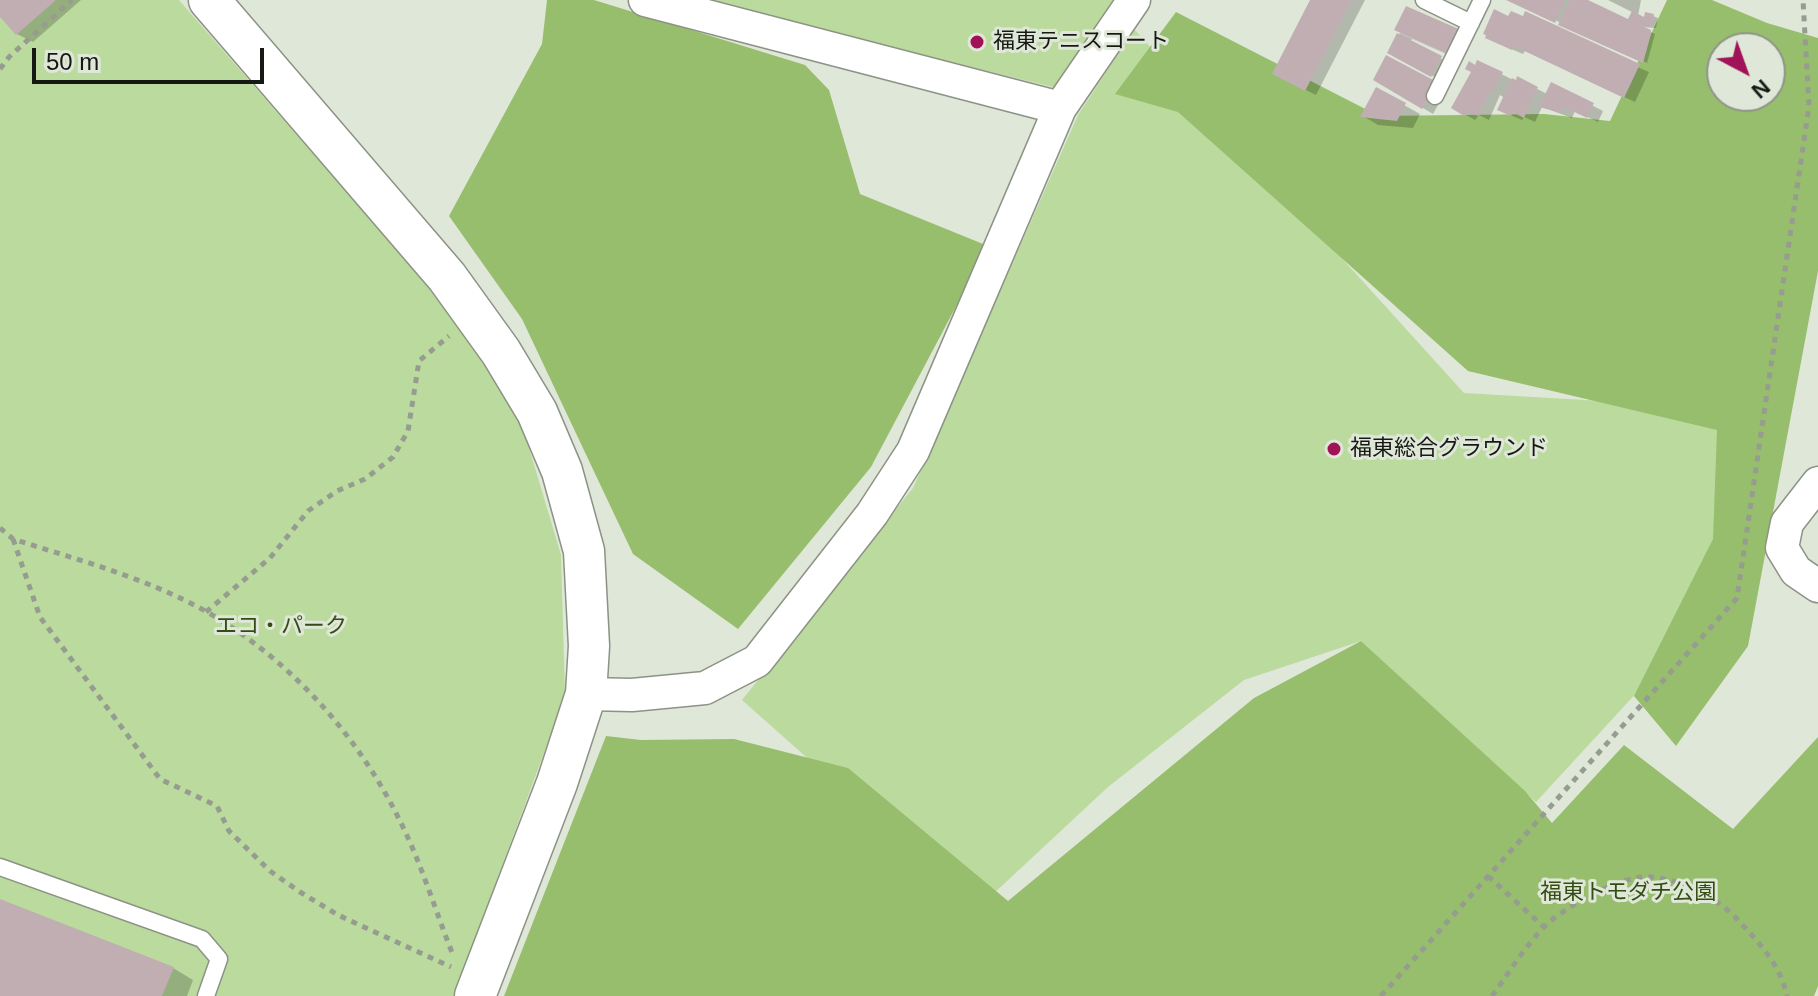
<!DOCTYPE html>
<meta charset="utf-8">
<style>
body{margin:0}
#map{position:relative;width:1818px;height:996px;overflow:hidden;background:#dfe7d8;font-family:Arial,sans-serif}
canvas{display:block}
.north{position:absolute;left:1706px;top:32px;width:80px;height:80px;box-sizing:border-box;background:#dfe7d8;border:2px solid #8f9589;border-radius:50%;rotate:139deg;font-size:22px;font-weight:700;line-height:32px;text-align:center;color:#161913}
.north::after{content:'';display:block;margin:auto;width:28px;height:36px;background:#a11259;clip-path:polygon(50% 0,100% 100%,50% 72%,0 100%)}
.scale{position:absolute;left:32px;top:48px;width:232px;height:36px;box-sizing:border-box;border:4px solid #161913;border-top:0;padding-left:10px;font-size:24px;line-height:28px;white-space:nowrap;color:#161913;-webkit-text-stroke:6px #dfe7d8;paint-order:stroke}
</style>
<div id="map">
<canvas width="1818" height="996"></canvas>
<div class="north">N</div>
<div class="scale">50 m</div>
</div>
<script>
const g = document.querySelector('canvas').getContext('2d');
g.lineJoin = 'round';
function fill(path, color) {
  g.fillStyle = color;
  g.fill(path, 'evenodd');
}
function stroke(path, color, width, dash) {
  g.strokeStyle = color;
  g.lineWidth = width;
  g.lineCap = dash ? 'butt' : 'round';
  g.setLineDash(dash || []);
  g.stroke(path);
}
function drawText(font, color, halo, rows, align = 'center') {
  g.font = font + ' Arial,"Noto Sans JP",sans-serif';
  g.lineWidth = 6;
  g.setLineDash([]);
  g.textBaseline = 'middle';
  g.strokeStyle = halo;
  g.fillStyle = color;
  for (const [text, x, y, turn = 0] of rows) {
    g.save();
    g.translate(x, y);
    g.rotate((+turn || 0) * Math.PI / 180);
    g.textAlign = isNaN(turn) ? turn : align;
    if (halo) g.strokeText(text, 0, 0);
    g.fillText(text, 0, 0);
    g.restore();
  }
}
const green = new Path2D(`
 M0 0H179L437 296 489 363 521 421 561 555 565 696 454 996H0Z
 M697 0H1119L1061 89Z
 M1134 29 1464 393 1740 409 1698 626 1536 802 1361 641 1244 680 1108 787 977 909 742 700 913 488 1078 115Z`);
const forest = new Path2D(`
 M547 0H594L805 65 829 90 860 194 988 246 871 467 738 629 633 554 522 319 449 216 542 44Z
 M1667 0H1712L1767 23 1818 38V271L1748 646 1676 746 1634 696 1713 539 1717 430 1468 371 1178 112 1115 94 1176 12 1379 116 1544 114 1610 121ZM1722 48H1770V96H1722Z
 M1361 641 1525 791 1552 823 1624 745 1733 829 1818 737V986L1814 996H504L606 736 641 740 734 739 848 768 1008 901 1254 698Z`);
const shadow = new Path2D(`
 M0 0H81L33 42 17 34 0 14Z
 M1311 0H1365L1316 95 1284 79Z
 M1512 0H1583L1629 22 1634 13 1608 0H1641L1638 16 1646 20 1653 16 1658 18 1656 28 1640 27 1655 34 1647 63Z
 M1509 19H1524L1649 72 1635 102 1525 51 1523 54 1497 43Z
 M1400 33 1459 60 1412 39 1410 42 1451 64 1442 81 1389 52Z
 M1478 62 1517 82 1518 79 1547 94 1552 85 1603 111 1598 122 1575 111 1572 118 1542 107 1535 122 1524 117 1522 120 1510 115 1505 98 1500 95 1489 120 1479 115 1475 120 1453 108Z
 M1376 80 1446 90 1433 114Z
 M1377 90 1420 114 1413 128 1378 125 1363 116Z
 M0 901 173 968 193 980 187 996H0Z`);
const building = new Path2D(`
 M0 0H56L16 35 0 17Z
 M1310 0H1352L1305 91 1272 74Z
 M1506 0H1565L1555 23Z
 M1570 0H1588L1628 19 1632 11 1644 17 1645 12 1654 14 1652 27 1640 25 1651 30V34L1643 63 1558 25Z
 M1406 6 1461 30 1449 55 1394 30Z
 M1494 9 1508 16 1511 11 1523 16 1525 11 1640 64 1624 98 1514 46 1512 50 1485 38 1486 35 1483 34Z
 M1397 33 1442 56 1431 77 1387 53Z
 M1386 55 1437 82 1422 109 1373 80Z
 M1477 60 1503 72 1493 93 1490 91 1478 116 1468 111 1464 116 1451 108 1471 72 1465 69 1469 61 1475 65Z
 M1517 76 1538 87 1524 118 1513 112 1511 116 1497 110 1512 78 1516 80Z
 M1551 82 1594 103 1587 118 1564 107 1561 113 1539 107Z
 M1376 87 1406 103 1397 121 1360 117Z
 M0 899 174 967 162 996H0Z`);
const path = new Path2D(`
 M0 69 9 57 72 0
 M0 528 13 539C78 560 147 578 207 612 289 659 357 734 399 819 421 862 435 910 453 955
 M13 539 40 617 160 779 217 806 229 831 270 871 300 892 338 915 451 967
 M206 612 270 558 308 511 337 491 365 479 393 457 408 431 419 361 449 336
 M1488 876 1544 927
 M1381 996 1737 598 1809 106 1803 0
 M1492 996C1508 974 1524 948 1543 928 1562 908 1624 873 1652 877 1682 880 1718 898 1738 920 1759 943 1780 964 1787 996`);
const service = new Path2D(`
 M1424 0 1471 23
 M1435 96 1482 0
 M0 867 202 939 219 959 206 996`);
const minor = new Path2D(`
 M645 0 1060 108
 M1818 483 1787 523 1782 548 1796 571 1818 586
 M586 694 632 695 705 688 757 661 872 514 913 451 1060 108 1134 0`);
const tertiary = new Path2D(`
 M209 0 447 277 501 352 537 412 562 471 584 551 589 646 586 694 557 783 475 996`);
const markers = [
 [977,42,8,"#a11259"],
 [1334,449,8,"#a11259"]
];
const poiNames = [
 ["福東テニスコート",993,42],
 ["福東総合グラウンド",1350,449]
];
const parkNames = [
 ["エコ・パーク",281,627],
 ["福東トモダチ公園",1628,893]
];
fill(green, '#bbda9d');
fill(forest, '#97be6c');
fill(shadow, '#0003');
fill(building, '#c0aeb3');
stroke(service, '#8c9385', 19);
stroke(minor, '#8c9385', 35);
stroke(tertiary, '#8c9385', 43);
stroke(path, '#969c90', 5, [6, 6]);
stroke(service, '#fff', 16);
stroke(minor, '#fff', 32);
stroke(tertiary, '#fff', 40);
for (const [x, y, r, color] of markers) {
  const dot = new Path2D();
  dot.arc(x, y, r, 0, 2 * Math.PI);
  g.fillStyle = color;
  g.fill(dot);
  stroke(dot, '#dfe7d8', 3);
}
drawText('22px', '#161913', '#dfe7d8', poiNames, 'left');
drawText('22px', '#344d13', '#dfe7d8', parkNames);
</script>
